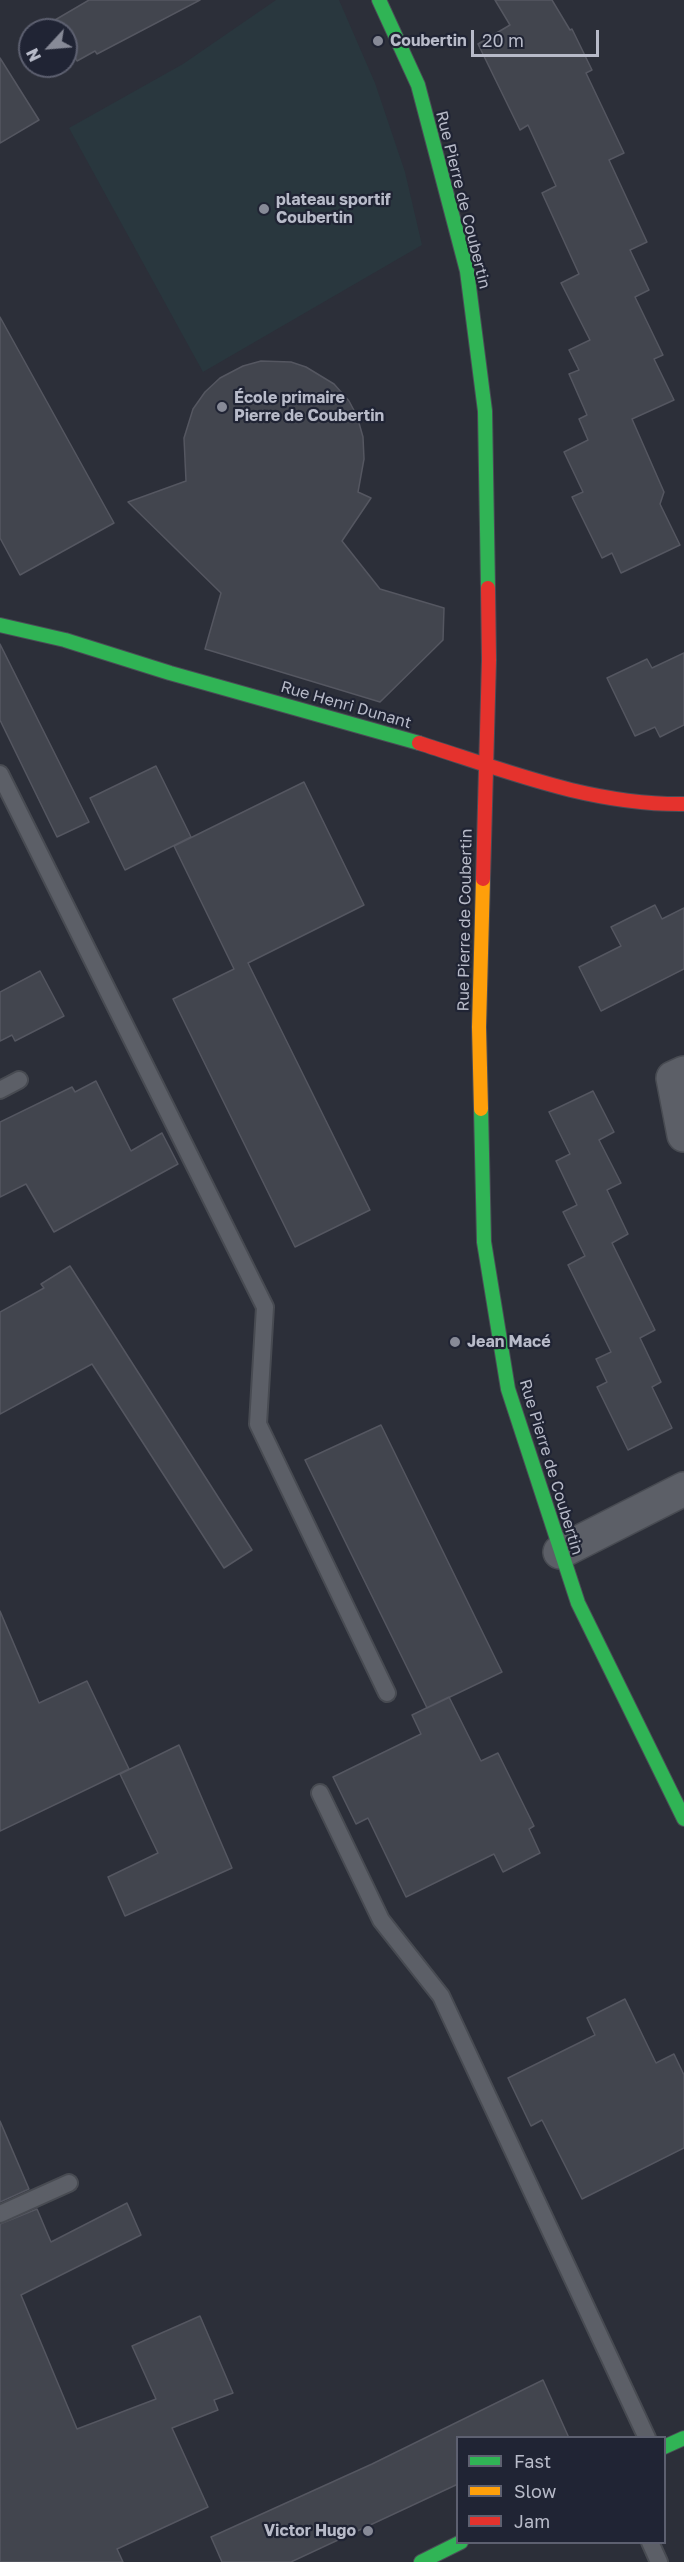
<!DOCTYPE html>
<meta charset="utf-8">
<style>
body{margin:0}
#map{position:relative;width:684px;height:2562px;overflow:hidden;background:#2c2f39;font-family:"Golos Text",sans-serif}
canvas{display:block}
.legend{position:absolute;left:456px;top:2436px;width:210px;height:108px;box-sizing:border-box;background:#202434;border:2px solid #5d6070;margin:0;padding:8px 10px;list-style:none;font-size:18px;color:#b8bbc9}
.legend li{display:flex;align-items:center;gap:12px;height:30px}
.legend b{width:30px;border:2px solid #5d6070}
.north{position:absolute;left:18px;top:18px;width:60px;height:60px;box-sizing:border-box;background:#202434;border:2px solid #5d6070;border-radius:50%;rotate:244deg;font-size:16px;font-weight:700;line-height:24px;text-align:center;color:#b8bbc9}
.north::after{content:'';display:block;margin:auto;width:21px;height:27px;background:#878a97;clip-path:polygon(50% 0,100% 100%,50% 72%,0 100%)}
.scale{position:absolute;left:471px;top:30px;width:128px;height:27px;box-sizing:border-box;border:3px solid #b8bbc9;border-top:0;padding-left:8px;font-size:18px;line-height:21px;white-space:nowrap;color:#b8bbc9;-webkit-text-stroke:4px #202434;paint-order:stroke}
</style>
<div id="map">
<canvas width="684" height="2562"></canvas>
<ul class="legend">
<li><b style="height:8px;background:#30b455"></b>Fast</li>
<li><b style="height:8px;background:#ff9f0a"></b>Slow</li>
<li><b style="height:8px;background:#e5322d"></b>Jam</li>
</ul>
<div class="north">N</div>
<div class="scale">20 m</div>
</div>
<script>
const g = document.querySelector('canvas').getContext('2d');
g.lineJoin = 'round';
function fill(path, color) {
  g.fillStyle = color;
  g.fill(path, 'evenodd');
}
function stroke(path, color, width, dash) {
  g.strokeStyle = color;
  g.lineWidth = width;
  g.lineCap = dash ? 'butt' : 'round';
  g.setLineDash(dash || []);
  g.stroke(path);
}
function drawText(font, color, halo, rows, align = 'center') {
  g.font = font + ' "Golos Text",sans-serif';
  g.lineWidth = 4.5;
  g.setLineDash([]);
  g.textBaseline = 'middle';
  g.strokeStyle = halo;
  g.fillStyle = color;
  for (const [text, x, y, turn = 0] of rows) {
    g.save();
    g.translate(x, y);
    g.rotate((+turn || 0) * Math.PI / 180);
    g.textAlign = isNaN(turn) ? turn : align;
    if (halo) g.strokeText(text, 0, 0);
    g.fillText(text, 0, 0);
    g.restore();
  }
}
const green = new Path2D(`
 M276 0H339L375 83 405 172 422 245 203 372 69 128 183 64Z`);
const building = new Path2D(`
 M89 0H200L97 54 95 51 77 61 66 41V30H60L55 20Z
 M495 0H552L570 30 572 29 592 70 586 73 624 153 609 160 647 242 630 250 649 290 635 297 663 355 654 359 674 400 632 419 664 492 660 504 680 545 621 573 612 553 602 558 572 497 583 492 564 452 588 440 579 419 587 415 569 374 579 370 569 350 590 340 561 283 579 274 542 193 556 186 528 125 520 130 478 44 510 25Z
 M0 58 39 120 0 143Z
 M0 317 114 523 20 575 0 538Z
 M261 361 291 362 306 367 334 384 349 401 357 416 363 437 364 459 358 492 371 498 342 541 380 589 444 608 443 640 380 702 205 649 221 593 128 502 186 481 184 438 193 409 205 392 220 378 243 366Z
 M0 644 89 822 57 837 0 720Z
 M684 653V725L660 737 655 727 635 736 607 678 647 659 652 668Z
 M156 766 191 837 125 870 90 798Z
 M304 782 364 905 248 963 370 1210 295 1247 173 999 234 969 174 846Z
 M655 905 662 919 684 908V969L601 1011 579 967 621 946 611 927Z
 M40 971 64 1016 15 1041 12 1035 0 1041V992Z
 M96 1081 131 1151 162 1133 178 1164 54 1232 26 1184 0 1197V1122L72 1087 75 1092Z
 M593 1091 614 1132 599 1140 621 1183 607 1190 628 1234 612 1243 655 1330 640 1338 661 1382 652 1387 672 1428 628 1450 597 1387 607 1382 596 1359 611 1352 568 1265 585 1256 563 1212 577 1205 556 1161 570 1154 549 1112Z
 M70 1266 252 1550 224 1568 92 1364 0 1414V1312L44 1288 41 1284Z
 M381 1425 502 1672 427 1708 305 1460Z
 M0 1611 39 1703 87 1681 129 1769 0 1831Z
 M449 1697 481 1761 498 1753 534 1826 529 1829 540 1853 503 1872 494 1854 406 1897 368 1818 356 1824 333 1777 421 1734 412 1715Z
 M179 1745 232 1868 125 1916 108 1877 158 1853 120 1774Z
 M625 1999 656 2063 674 2054 684 2075V2148L582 2199 542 2120 531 2126 508 2078 595 2035 587 2018Z
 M0 2121 29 2189 0 2202Z
 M127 2203 141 2235 21 2295 77 2429 156 2399 132 2346 200 2316 233 2393 214 2400 218 2410 172 2428 208 2507 117 2549 123 2562H0V2224L37 2209 51 2242Z
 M543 2380 569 2438H458V2484L291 2562H222L211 2537 372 2464Z`);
const lane = new Path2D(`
 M0 774 265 1307 258 1424 387 1693
 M0 1090 19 1080
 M320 1793 381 1920 441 1996 647 2438
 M0 2214 69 2183
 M650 2542 659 2562`);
const street = new Path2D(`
 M684 1073 673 1078 684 1135
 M560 1552 684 1489`);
const fast = new Path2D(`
 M379 0 418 85 467 271 485 411 488 588
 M0 625 65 640 170 673 419 743
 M481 1109 484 1242 508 1389 578 1603 684 1819
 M664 2447 684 2438
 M421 2562 461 2542`);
const slow = new Path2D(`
 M481 1109 479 1027 483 879`);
const jam = new Path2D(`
 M419 743C507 771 590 805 684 804
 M483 879 489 660 488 588`);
const markers = [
 [378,41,6,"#878a97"],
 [264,209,6,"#878a97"],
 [222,407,6,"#878a97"],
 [455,1342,6,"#878a97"],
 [368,2531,6,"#878a97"]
];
const poiNames = [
 ["Coubertin",390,41],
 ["plateau sportif",276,200],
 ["Coubertin",276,218],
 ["École primaire",234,398],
 ["Pierre de Coubertin",234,416],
 ["Jean Macé",467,1342],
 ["Victor Hugo",356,2531,"right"]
];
const streetNames = [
 ["Rue Pierre de Coubertin",463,200,76],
 ["Rue Henri Dunant",346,705,16],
 ["Rue Pierre de Coubertin",465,920,-89],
 ["Rue Pierre de Coubertin",551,1467,73]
];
fill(green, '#29373e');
fill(building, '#42454e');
stroke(building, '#555761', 1.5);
stroke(lane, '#484b52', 20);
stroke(street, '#484b52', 36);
stroke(fast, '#4a4c56', 16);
stroke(slow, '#4a4c56', 16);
stroke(jam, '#4a4c56', 16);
stroke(lane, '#5c5f67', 16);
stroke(street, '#5c5f67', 33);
stroke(fast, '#30b455', 14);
stroke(slow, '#ff9f0a', 14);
stroke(jam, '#e5322d', 14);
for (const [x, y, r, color] of markers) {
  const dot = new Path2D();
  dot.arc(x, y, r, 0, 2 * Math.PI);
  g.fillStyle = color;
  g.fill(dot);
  stroke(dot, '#202434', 2);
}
drawText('bold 16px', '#b8bbc9', '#202434', poiNames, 'left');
drawText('16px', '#b8bbc9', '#202434', streetNames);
</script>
